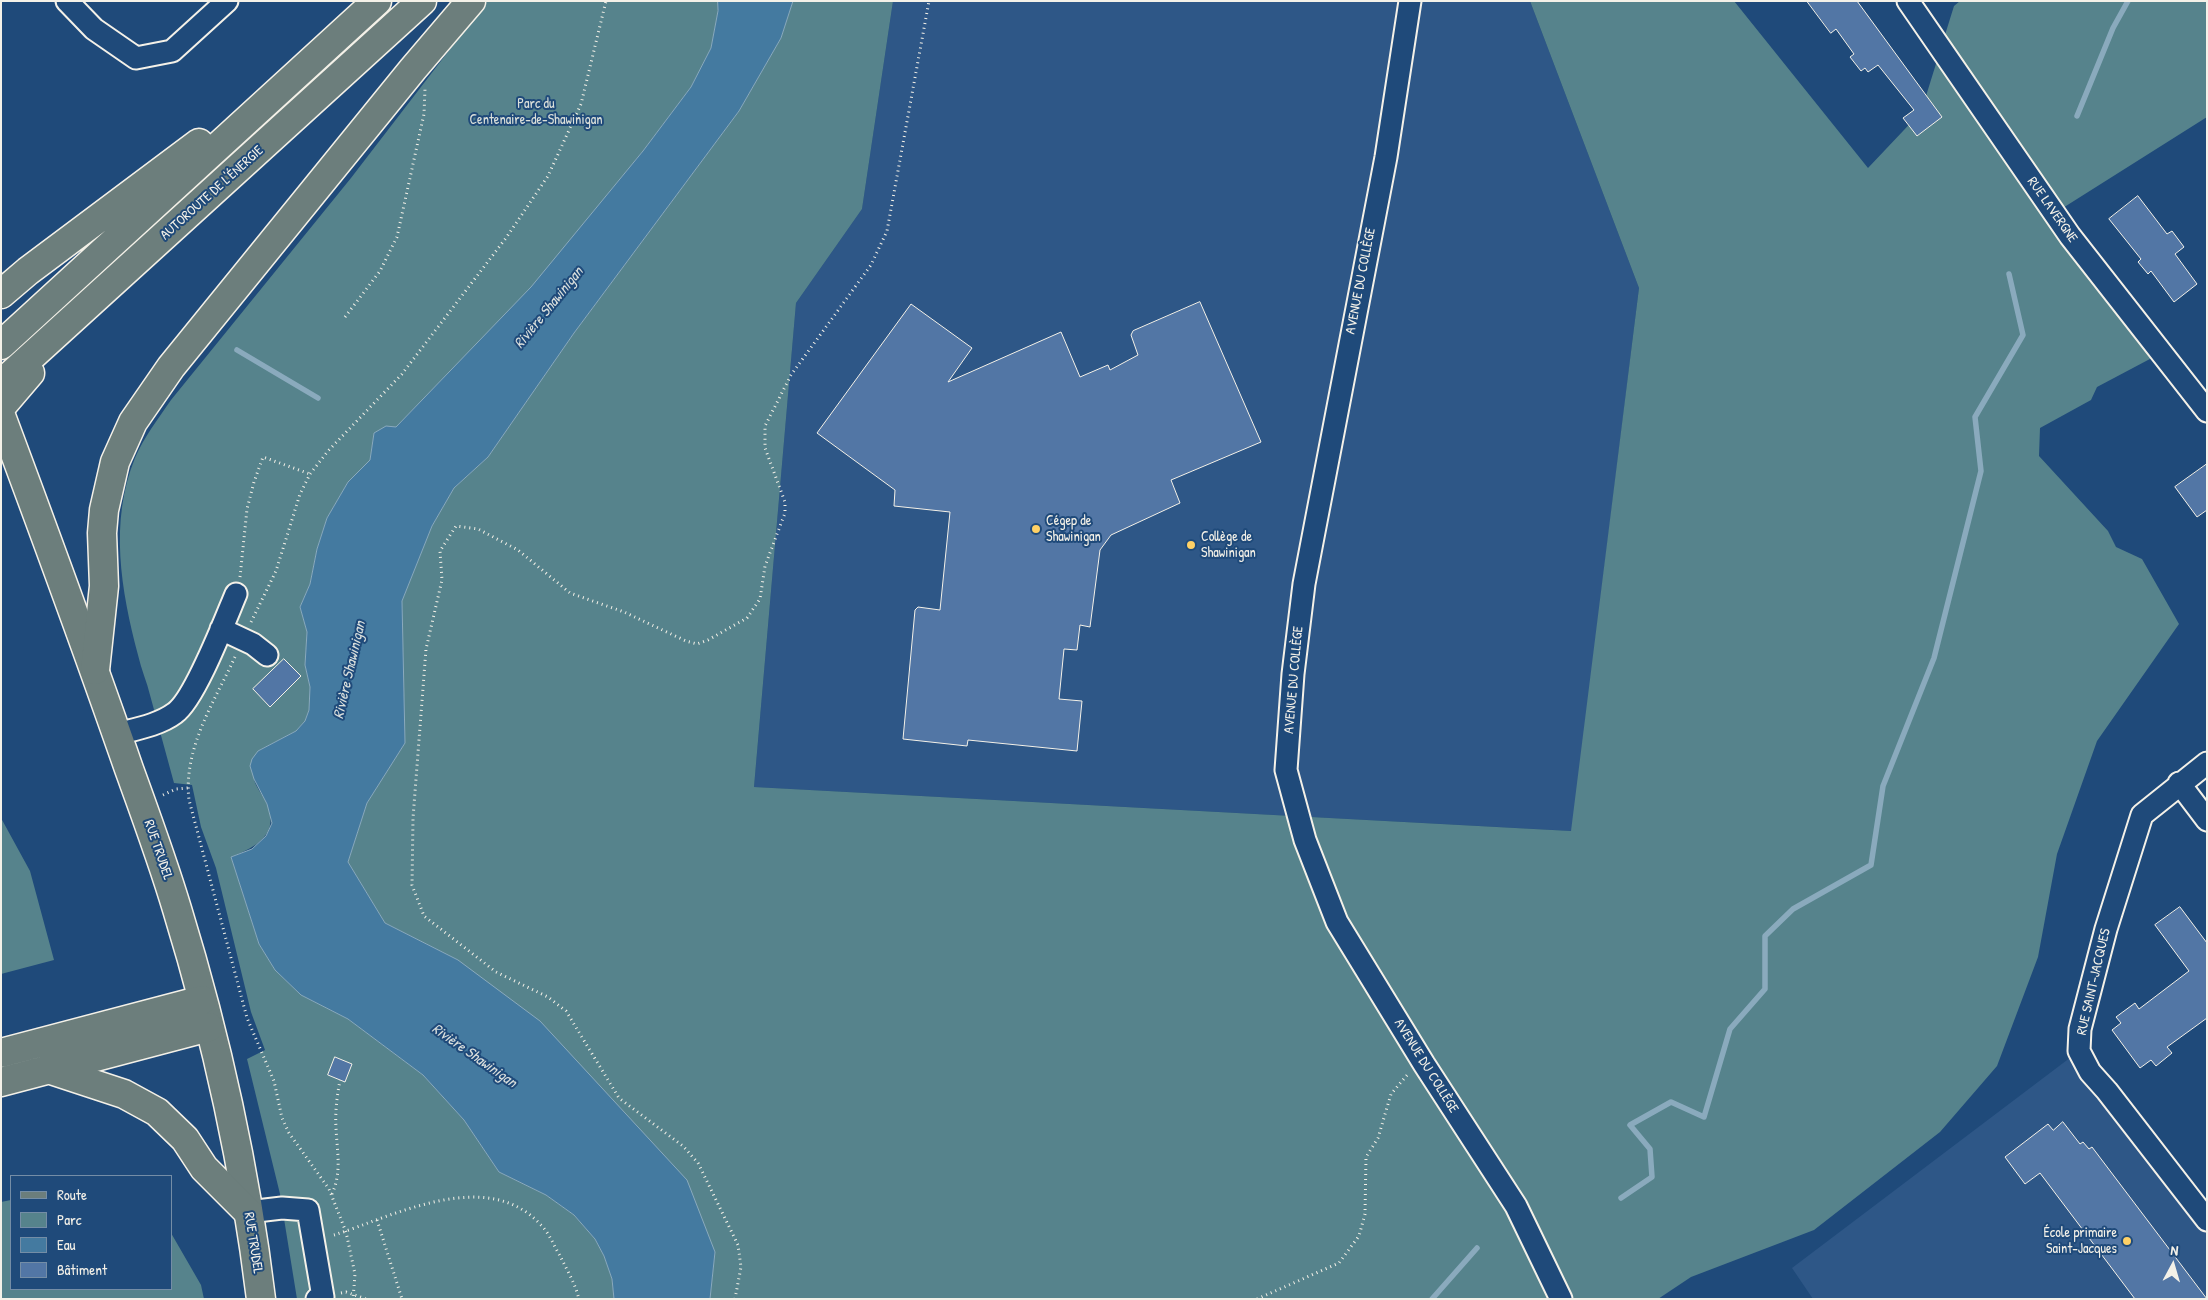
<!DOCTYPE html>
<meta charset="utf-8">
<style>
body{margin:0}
#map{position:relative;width:2208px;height:1300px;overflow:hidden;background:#1f4a7a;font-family:"Patrick Hand",sans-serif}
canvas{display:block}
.frame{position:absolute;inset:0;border:2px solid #f4f1e8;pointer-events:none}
.legend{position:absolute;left:10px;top:1175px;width:162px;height:115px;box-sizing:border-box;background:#1f4a7a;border:1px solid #748da6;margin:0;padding:6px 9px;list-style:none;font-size:15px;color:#f4f1e8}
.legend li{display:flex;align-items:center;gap:10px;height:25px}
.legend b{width:25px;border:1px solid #748da6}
.north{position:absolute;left:2148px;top:1240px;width:50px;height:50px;-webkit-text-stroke:4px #1f4a7a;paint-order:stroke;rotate:6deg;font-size:14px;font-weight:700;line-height:20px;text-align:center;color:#f4f1e8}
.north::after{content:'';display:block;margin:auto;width:18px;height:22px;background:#f4f1e8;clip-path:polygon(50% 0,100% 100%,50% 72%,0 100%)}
</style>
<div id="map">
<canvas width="2208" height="1300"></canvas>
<div class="frame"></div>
<ul class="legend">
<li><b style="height:6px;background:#6c7e7c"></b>Route</li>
<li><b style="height:14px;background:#56838c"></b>Parc</li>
<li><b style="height:14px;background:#447aa0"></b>Eau</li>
<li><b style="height:14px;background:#5276a5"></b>Bâtiment</li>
</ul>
<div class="north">N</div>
</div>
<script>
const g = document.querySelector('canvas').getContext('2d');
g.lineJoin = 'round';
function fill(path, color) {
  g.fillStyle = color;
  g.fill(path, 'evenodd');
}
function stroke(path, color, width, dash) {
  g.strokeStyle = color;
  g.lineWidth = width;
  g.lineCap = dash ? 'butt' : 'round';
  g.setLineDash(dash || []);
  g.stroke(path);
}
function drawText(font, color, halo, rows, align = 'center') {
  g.font = font + ' "Patrick Hand",sans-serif';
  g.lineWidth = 4;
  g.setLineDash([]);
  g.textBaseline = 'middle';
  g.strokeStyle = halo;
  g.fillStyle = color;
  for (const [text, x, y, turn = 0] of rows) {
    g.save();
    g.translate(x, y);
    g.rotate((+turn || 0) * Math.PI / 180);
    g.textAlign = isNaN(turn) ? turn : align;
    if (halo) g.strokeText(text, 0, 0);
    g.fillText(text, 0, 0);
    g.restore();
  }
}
const built = new Path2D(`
 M893 1H1530L1639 288 1572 831 754 787 796 303 862 209Z
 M2079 1051 2207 1219V1299H1813L1792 1268Z`);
const green = new Path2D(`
 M487 1H718V11L711 48 691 87 643 151 531 288 396 427 374 433 370 460 348 482 327 518 317 549 310 584 300 607 307 632 305 665 310 687 309 710 305 721 296 731 258 751C257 759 253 769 254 778 254 785 263 795 266 802 281 833 257 847 231 857L259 944 275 970 301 995 348 1019 423 1075 464 1120 499 1172 546 1195 574 1215 595 1239 604 1256 612 1279 614 1299H297L280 1194 247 1059 265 1050 251 1012 216 868 201 827 192 785 174 783C166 754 158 724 150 695 147 682 141 669 138 655 121 590 109 522 135 458 144 437 158 419 171 400L351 178Z
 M793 1H893L862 209 796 303 754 787 1571 831 1639 288 1530 1H1734L1868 168 1921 112 1954 6 1960 1H2207V117L2058 211 2165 351 2097 387 2091 400 2040 428 2039 456 2108 531 2116 547 2142 559 2179 624 2097 741 2057 854 2038 957 1997 1066 1940 1132 1814 1230 1691 1277 1658 1299H710L715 1252 458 960 385 923 348 862 367 803 405 743 402 601 432 526 454 488 488 457 574 333 739 111 781 38Z
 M1 818 30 871 54 960 1 974Z
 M11 1200V1289H171V1233L201 1285 204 1299H1V1202Z`);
const water = new Path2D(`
 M718 1H793L781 38 739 111 574 333 488 457 454 488 432 526 402 601 405 743 367 803 348 862 385 923 458 960 540 1021 687 1180 715 1252 710 1299H614L612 1279 604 1256 595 1239 574 1215 546 1195 499 1172 464 1120 423 1075 348 1019 301 995 275 970 259 944 231 857 252 849 266 836 272 823 267 804 254 779 250 766 252 759 258 751 296 731 305 721 309 710 310 687 305 665 307 632 300 607 310 584 317 549 327 518 348 482 370 460 374 433 386 426 396 427 531 287 643 151 691 87 711 48 718 11Z`);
const stream = new Path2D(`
 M2077 116 2113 28 2128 1
 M237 350 318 398
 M1621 1198 1652 1177 1650 1149 1630 1125 1671 1102 1704 1117 1730 1029 1765 989V936L1793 909 1871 865 1883 786 1934 658 1981 471 1975 417 2023 335 2009 274
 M1432 1299 1477 1248`);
const building = new Path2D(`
 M1807 1H1857L1942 117 1917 136 1903 118 1914 110 1878 65 1868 72 1865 68 1861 71 1850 57 1854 54 1836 29 1831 33Z
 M2138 196 2167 234 2172 231 2184 247 2175 254 2197 284 2174 302 2151 271 2148 274 2138 262 2141 259 2109 219Z
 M1200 302 1261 442 1171 480 1180 503 1111 535 1100 550 1090 627 1080 625 1077 650 1064 649 1059 699 1082 701 1077 751 968 740 967 746 903 739 915 610 918 607 940 610 950 512 894 506 895 490 817 433 911 304 972 348 948 382 1061 332 1080 377 1108 365 1110 370 1138 355 1131 335 1133 331Z
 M2207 464V510L2197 517 2175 487Z
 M284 659 301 676 270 707 253 689Z
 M2180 907 2207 943V1018L2167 1047 2172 1053 2156 1066 2151 1060 2140 1068 2112 1030 2121 1023 2116 1017 2135 1003 2139 1009 2189 971 2155 925Z
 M335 1057 352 1064 345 1082 328 1075Z
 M2063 1122 2080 1144 2083 1142 2089 1149 2092 1147 2207 1299H2135L2040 1173 2025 1184 2005 1157 2048 1124 2053 1130Z`);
const path = new Path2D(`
 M345 317 380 271 397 237 424 114 425 89
 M240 577 247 509 254 482 263 457 310 474
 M251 622 276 571 300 494 310 474 328 451 402 374 506 238 548 176 581 104 606 1
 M235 657C214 702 183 749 189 800L247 1018 274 1081 282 1118 289 1133 329 1189 346 1232 355 1274 353 1299
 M163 795 176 789 188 788
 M332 1194C342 1172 337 1151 336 1128 335 1112 337 1096 340 1080
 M377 1220 402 1299
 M334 1235C394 1216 487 1166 541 1225 549 1233 553 1244 559 1254 566 1268 575 1283 579 1299
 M341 1293 346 1292 366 1299
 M735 1299 741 1267 738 1245 698 1163 683 1146 619 1098 566 1011 548 997 496 972 424 916 412 885 413 818 426 649 442 580 440 551 456 526 478 529 518 550 570 593 624 612 686 641 697 644 708 640 747 618 760 599 765 566 785 513V502L765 448V426L791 375 871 265 887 231 929 1
 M1257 1299 1339 1263 1359 1236 1365 1214 1366 1157 1378 1138 1391 1094 1408 1074`);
const minor = new Path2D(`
 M67 1 94 29 136 58 172 51 227 1
 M1410 1 1386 157 1304 584 1293 674 1286 770 1305 840 1337 922 1424 1064 1516 1206 1561 1299
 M1908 1 2070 236 2207 411
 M221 629 253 644 267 655
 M117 734C136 729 159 725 175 713 195 699 225 620 236 594
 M2207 763 2142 815 2106 929 2080 1029 2079 1051 2090 1072 2107 1091 2207 1220
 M2179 783 2207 820
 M248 1212 282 1208 308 1210 323 1297 317 1299`);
const major = new Path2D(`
 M1 416C45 534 88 651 129 769 146 816 163 862 177 909 216 1036 245 1167 261 1299`);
const highway = new Path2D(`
 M1 294 28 271 199 143
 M1 345 377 1
 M1 384 422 1
 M1 407 30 373
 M95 670 104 586 102 533 104 510 115 462 133 422 171 367 413 69 471 1
 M1 1053 202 1000
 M48 1069 124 1094 157 1112 185 1139 204 1168 248 1212
 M1 1082 209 1027`);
const markers = [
 [1036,529,5,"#ffd166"],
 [1191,545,5,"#ffd166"],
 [2127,1241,5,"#ffd166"]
];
const parkNames = [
 ["Parc du",536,104],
 ["Centenaire-de-Shawinigan",536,120]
];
const streetNames = [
 ["AUTOROUTE DE L'ÉNERGIE",212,193,-42],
 ["RUE LAVERGNE",2052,210,55],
 ["AVENUE DU COLLÈGE",1361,281,-79],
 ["AVENUE DU COLLÈGE",1294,680,-85],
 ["RUE TRUDEL",158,850,71],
 ["RUE SAINT-JACQUES",2094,982,-77],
 ["AVENUE DU COLLÈGE",1426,1066,58],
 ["RUE TRUDEL",253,1243,81]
];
const poiNames = [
 ["Cégep de",1046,521],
 ["Shawinigan",1046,537],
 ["Collège de",1201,537],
 ["Shawinigan",1201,553],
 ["École primaire",2117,1233,"right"],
 ["Saint-Jacques",2117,1249,"right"]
];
const waterNames = [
 ["Rivière Shawinigan",549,308,-51],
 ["Rivière Shawinigan",350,670,-77],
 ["Rivière Shawinigan",474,1056,35]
];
fill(built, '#2e5787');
fill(green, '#56838c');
fill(water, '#447aa0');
stroke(water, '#8aaabd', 1);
stroke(stream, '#8aaabd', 5.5);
fill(building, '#5276a5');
stroke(building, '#f4f1e8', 1);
stroke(minor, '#f4f1e8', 25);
stroke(major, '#f4f1e8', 31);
stroke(highway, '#f4f1e8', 31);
stroke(path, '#f4f1e8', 3, [1, 4]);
stroke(minor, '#1f4a7a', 21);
stroke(major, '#6c7e7c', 28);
stroke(highway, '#6c7e7c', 28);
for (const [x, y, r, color] of markers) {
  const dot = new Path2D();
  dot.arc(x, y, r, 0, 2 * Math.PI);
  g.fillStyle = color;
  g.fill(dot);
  stroke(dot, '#1f4a7a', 2);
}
drawText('14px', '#dce0da', '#1f4a7a', parkNames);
drawText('14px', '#f4f1e8', '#1f4a7a', streetNames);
drawText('14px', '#f4f1e8', '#1f4a7a', poiNames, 'left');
drawText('italic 15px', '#dadfdd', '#1f4a7a', waterNames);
</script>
